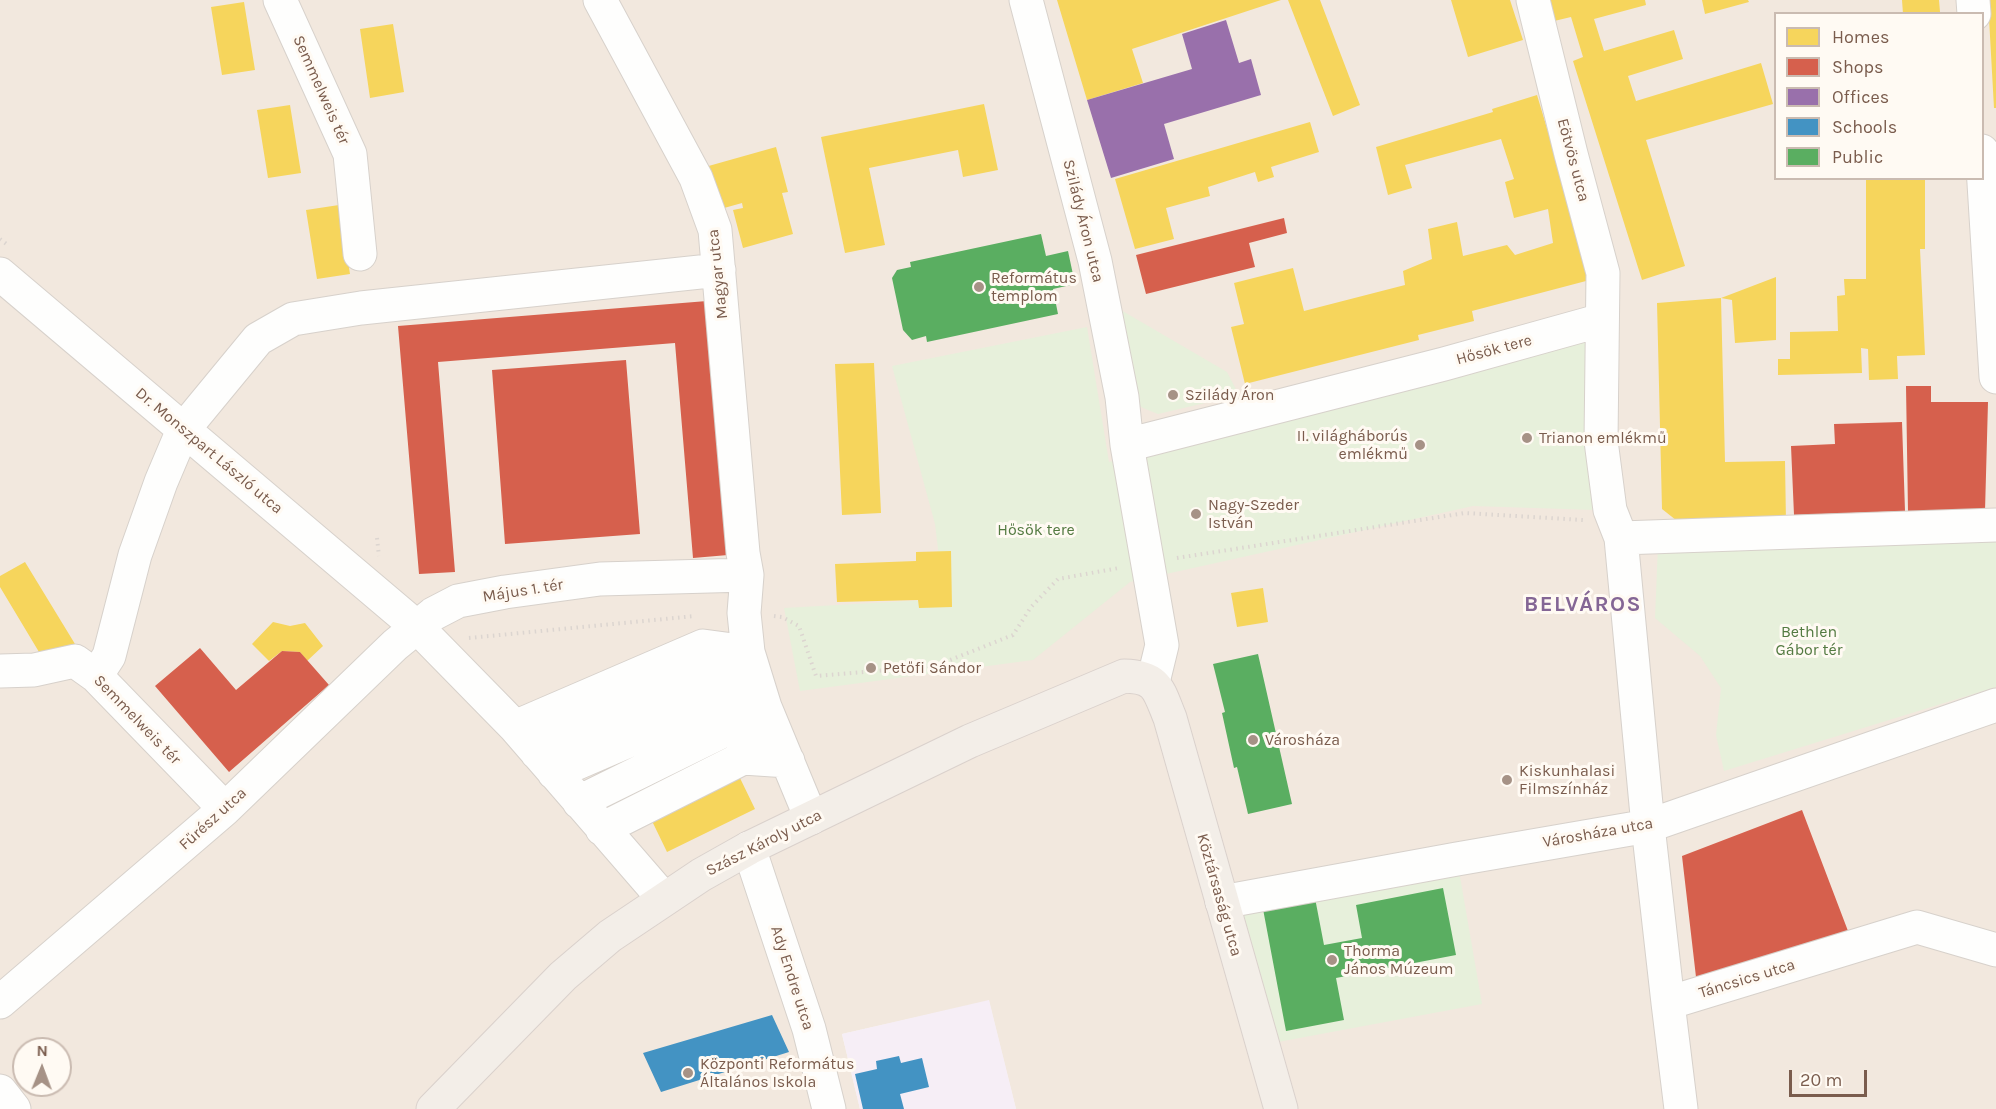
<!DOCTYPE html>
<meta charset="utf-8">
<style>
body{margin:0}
#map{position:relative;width:1996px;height:1109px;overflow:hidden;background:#f9f5f0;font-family:Karla,sans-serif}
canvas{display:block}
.legend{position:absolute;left:1774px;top:12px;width:210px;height:168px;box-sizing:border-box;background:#fffaf3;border:2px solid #cabbb1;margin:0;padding:8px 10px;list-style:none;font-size:18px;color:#7a5c4d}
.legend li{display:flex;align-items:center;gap:12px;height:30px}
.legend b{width:30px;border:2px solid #cabbb1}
.north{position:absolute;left:12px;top:1037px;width:60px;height:60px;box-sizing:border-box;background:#fffaf3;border:2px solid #cabbb1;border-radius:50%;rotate:1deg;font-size:16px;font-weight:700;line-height:24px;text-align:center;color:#7a5c4d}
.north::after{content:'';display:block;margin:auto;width:21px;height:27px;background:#a69286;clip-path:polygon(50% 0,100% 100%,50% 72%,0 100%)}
.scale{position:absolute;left:1789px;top:1070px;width:78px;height:27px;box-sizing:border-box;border:3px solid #7a5c4d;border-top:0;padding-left:8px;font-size:18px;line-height:21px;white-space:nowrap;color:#7a5c4d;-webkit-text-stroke:4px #fffaf3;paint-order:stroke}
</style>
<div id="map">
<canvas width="1996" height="1109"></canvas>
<ul class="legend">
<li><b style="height:16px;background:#f6d55c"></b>Homes</li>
<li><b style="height:16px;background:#d6604d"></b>Shops</li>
<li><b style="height:16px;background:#9970ab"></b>Offices</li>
<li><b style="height:16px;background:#4393c3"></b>Schools</li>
<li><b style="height:16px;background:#5aae61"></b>Public</li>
</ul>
<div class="north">N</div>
<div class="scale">20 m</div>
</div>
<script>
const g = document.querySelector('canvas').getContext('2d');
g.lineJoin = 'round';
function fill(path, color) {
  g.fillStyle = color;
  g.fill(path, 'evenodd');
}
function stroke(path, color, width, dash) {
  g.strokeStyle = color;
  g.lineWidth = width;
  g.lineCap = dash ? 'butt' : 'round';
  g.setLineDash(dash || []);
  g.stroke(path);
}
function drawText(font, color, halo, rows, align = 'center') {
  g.font = font + ' Karla,sans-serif';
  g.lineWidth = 6;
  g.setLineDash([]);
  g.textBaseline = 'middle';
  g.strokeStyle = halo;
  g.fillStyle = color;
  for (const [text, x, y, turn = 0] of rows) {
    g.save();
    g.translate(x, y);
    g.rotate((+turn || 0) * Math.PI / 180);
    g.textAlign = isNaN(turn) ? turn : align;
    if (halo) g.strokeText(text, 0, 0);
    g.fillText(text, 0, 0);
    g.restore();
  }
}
const residential = new Path2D(`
 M0 0H1996V1109H1016L989 1001 842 1034 860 1109H0ZM1776 14H1982V178H1776ZM24 1049H60V1085H24Z`);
const education = new Path2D(`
 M989 1000 1016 1109H860L842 1034Z`);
const green = new Path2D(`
 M1114 306 1227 372 1239 395 1158 414 1143 408 1131 400Z
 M1087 327 1109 462 1592 333 1595 510 1473 506 1130 582 1033 660 800 691 784 608 944 599 935 524 892 366Z
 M1996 537V687L1724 771 1716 735 1721 688 1700 656 1655 618 1658 545Z
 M1458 865 1482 1004 1278 1042 1241 907Z`);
const homes = new Path2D(`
 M1057 0H1281L1132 49 1143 83 1087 100Z
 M1288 0H1320L1360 105 1333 116Z
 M1451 0H1510L1523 40 1468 57Z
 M1544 0H1645L1646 5 1594 19 1604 51 1674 30 1683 59 1628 76 1636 101 1761 63 1773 104 1646 140 1685 266 1642 280 1573 61 1583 57 1571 17 1550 22Z
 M1702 0H1748L1749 2 1705 14Z
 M1902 0H1939L1940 12 1903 14Z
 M1988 0H1996V108H1994Z
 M244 2 255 70 222 75 211 7Z
 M393 24 404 92 370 98 360 29Z
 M1537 95 1558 165 1597 271 1586 281 1472 311 1474 321 1418 335 1419 340 1245 384 1231 327 1244 324 1234 283 1293 268 1304 311 1405 285 1403 271 1432 259 1428 229 1457 222 1463 256 1507 245 1515 255 1553 243 1548 209 1514 218 1505 182 1514 179 1501 139 1405 165 1412 188 1388 195 1376 147 1493 112 1492 109Z
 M984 104 998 170 963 177 958 150 869 168 885 245 845 253 821 137Z
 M290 105 301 173 268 178 257 110Z
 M1310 122 1319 152 1271 167 1274 177 1258 182 1255 172 1208 187 1210 196 1166 208 1174 239 1135 249 1115 179Z
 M776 147 788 192 782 193 793 234 743 248 733 210 743 208 742 203 717 210 705 167Z
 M1866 178H1925V249H1920L1925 355 1897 356 1898 379 1869 380 1868 349 1861 348 1862 373 1778 375V359H1790V332L1838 331 1837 296 1845 295 1844 279H1866Z
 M339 205 350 274 317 279 306 210Z
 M1776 277V340L1735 343 1732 300 1721 298Z
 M1721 298 1725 462 1785 461 1786 523 1681 524 1662 509 1657 303Z
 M874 363 881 513 842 515 835 364Z
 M951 551 952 607 919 608 918 600 837 602 835 564 916 561V552Z
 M25 562 75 644 45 662 0 587V576Z
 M1263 588 1268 622 1237 627 1231 593Z
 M273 622 290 626 305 623 323 646 307 661 300 652 282 651 269 661 252 644Z
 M723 743 755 809 667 852 652 821 671 812 654 776Z`);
const shops = new Path2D(`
 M1284 218 1287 233 1249 243 1255 267 1146 294 1136 255Z
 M707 301 728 555 693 558 675 343 438 362 455 572 419 574 398 326Z
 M626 360 640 534 505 544 492 370Z
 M1906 386H1931V402H1988L1985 511 1908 512Z
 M1902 422 1905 511 1794 515 1791 446 1835 444 1834 424Z
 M200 648 236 690 282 651 300 652 329 685 229 772 155 686Z
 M1802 810 1848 931 1696 977 1682 856Z`);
const offices = new Path2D(`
 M1226 20 1239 63 1251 59 1261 95 1164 124 1174 159 1111 178 1087 100 1192 69 1182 34Z`);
const schools = new Path2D(`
 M772 1015 789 1052 661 1092 643 1053Z
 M899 1056 901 1063 922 1058 929 1087 900 1094 904 1109H863L855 1074 877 1069 876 1061Z`);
const public = new Path2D(`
 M1041 234 1046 256 1068 251 1075 284 1053 289 1058 314 927 342 926 336 912 340 903 330 892 278 897 270 911 267 910 262Z
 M1258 654 1292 804 1248 814 1237 767 1234 768 1222 713 1225 712 1213 664Z
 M1443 888 1456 955 1336 978 1344 1020 1286 1031 1263 909 1315 898 1324 945 1362 938 1356 905Z`);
const path = new Path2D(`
 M0 239 9 246
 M377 538 379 556
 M1177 558 1465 513 1583 520
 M774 616 782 617 799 626 816 676 935 666 1013 635 1031 607 1058 579 1119 568
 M469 638 695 616`);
const minor = new Path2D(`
 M280 0 350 154 360 254
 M600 0 696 178 715 230 743 553 747 575 744 613 748 652 765 707 811 818
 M1026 0 1095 261 1122 397 1127 445 1162 645 1153 682
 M1533 0 1571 154 1603 273 1601 441 1610 510 1621 538 1648 826 1668 1003 1917 927 1996 950
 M1973 0 1974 14
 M1982 151 1996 377
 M0 274 418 628 515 727 664 899
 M1127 445 1444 364 1602 320
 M1621 538 1996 525
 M0 671 34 670 75 661 96 676 225 809
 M96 676 109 656 135 555 161 482 183 430 258 339 293 319 361 308 719 270
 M515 727 703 646 748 652
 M537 753 701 678 756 683
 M554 773 709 706 765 707
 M579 802 723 731H775
 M602 829 743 758 788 761
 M749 848 809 1029 829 1109
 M1222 902 1457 859 1648 826 1996 705
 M0 1002 225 809 395 645 433 614 458 601 505 592 600 579 747 575
 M1668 1003 1681 1109
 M0 1091 14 1109`);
const major = new Path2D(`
 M433 1109 563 976 610 936 701 875 749 848 970 741 1124 676C1158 677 1158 689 1170 718L1281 1109`);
const markers = [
 [979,287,6,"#a69286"],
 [1173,395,6,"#a69286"],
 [1527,438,6,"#a69286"],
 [1420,445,6,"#a69286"],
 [1196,514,6,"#a69286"],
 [871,668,6,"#a69286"],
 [1253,740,6,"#a69286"],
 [1507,780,6,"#a69286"],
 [1332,960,6,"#a69286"],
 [688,1073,6,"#a69286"]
];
const streetNames = [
 ["Semmelweis tér",321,90,66],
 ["Eötvös utca",1573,160,75],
 ["Szilády Áron utca",1083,221,76],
 ["Magyar utca",718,274,-96],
 ["Hősök tere",1494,350,-15],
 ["Dr. Monszpart László utca",209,451,40],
 ["Május 1. tér",523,591,-9],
 ["Semmelweis tér",137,720,46],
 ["Fűrész utca",213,819,-42],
 ["Városháza utca",1598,833,-10],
 ["Szász Károly utca",764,843,-27],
 ["Köztársaság utca",1219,895,74],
 ["Ady Endre utca",792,978,72],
 ["Táncsics utca",1747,979,-17]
];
const poiNames = [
 ["Református",991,278],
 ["templom",991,296],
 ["Szilády Áron",1185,395],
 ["II. világháborús",1408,436,"right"],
 ["emlékmű",1408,454,"right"],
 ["Trianon emlékmű",1539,438],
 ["Nagy-Szeder",1208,505],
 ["István",1208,523],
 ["Petőfi Sándor",883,668],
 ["Városháza",1265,740],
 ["Kiskunhalasi",1519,771],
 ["Filmszínház",1519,789],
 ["Thorma",1344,951],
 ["János Múzeum",1344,969],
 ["Központi Református",700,1064],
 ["Általános Iskola",700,1082]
];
const parkNames = [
 ["Hősök tere",1036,530],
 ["Bethlen",1809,632],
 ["Gábor tér",1809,650]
];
const districtNames = [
 ["BELVÁROS",1583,605]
];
fill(residential, '#f2e8de');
fill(education, '#f6eef6');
fill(green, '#e7f0db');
fill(homes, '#f6d55c');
fill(shops, '#d6604d');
fill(offices, '#9970ab');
fill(schools, '#4393c3');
fill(public, '#5aae61');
stroke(minor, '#d7d1cb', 35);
stroke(major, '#dad1cc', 35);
stroke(path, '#dcd5d0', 4, [1.5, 4.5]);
stroke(minor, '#fefefd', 33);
stroke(major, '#f3eee8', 33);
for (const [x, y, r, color] of markers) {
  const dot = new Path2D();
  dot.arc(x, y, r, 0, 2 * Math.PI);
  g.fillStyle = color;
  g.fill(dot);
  stroke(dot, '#fffaf3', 2);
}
drawText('16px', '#7a5c4d', '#fffaf3', streetNames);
drawText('16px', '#7a5c4d', '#fffaf3', poiNames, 'left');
drawText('16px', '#537a41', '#fffaf3', parkNames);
g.letterSpacing = '1.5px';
drawText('bold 22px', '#846695', '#fffaf3', districtNames);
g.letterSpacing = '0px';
</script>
